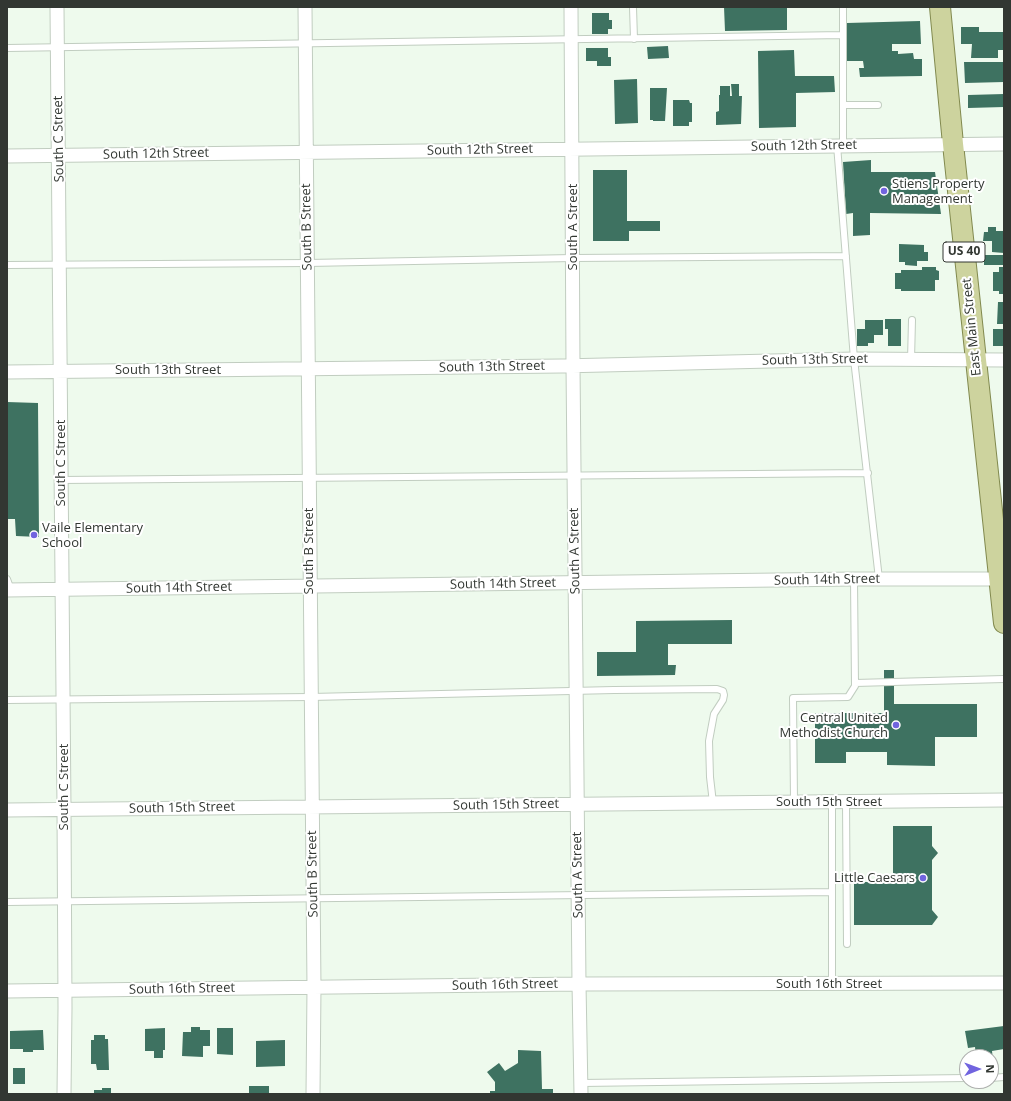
<!DOCTYPE html>
<style>
body{margin:0}
#map{position:relative;width:1011px;height:1101px;overflow:hidden;background:#eefaed;font-family:"Open Sans",sans-serif}
canvas{display:block}
.frame{position:absolute;inset:0;border:8px solid #323732;pointer-events:none}
.north{position:absolute;left:959px;top:1049px;width:40px;height:40px;box-sizing:border-box;background:#fff;border:1px solid #adafad;border-radius:50%;rotate:89deg;font-size:11px;font-weight:700;line-height:16px;text-align:center;color:#323732}
.north::after{content:'';display:block;margin:auto;width:14px;height:18px;background:#7164df;clip-path:polygon(50% 0,100% 100%,50% 72%,0 100%)}
</style>
<div id="map">
<canvas width="1011" height="1101"></canvas>
<div class="frame"></div>
<div class="north">N</div>
</div>
<script>
const g = document.querySelector('canvas').getContext('2d');
g.lineJoin = 'round';
function fill(path, color) {
  g.fillStyle = color;
  g.fill(path, 'evenodd');
}
function stroke(path, color, width, dash) {
  g.strokeStyle = color;
  g.lineWidth = width;
  g.lineCap = dash ? 'butt' : 'round';
  g.setLineDash(dash || []);
  g.stroke(path);
}
function drawText(font, color, halo, rows, align = 'center') {
  g.font = font + ' "Open Sans",sans-serif';
  g.lineWidth = 4;
  g.setLineDash([]);
  g.textBaseline = 'middle';
  g.strokeStyle = halo;
  g.fillStyle = color;
  for (const [text, x, y, turn = 0] of rows) {
    g.save();
    g.translate(x, y);
    g.rotate((+turn || 0) * Math.PI / 180);
    g.textAlign = isNaN(turn) ? turn : align;
    if (halo) g.strokeText(text, 0, 0);
    g.fillText(text, 0, 0);
    g.restore();
  }
}
const building = new Path2D(`
 M724 7H787V30L725 31Z
 M592 13H609V20H612V29H608V34H592Z
 M920 21 921 44H892V51H898V54L913 53 914 59H922V76L860 77 859 68H864L863 61H847V23Z
 M961 27H979V32H1004V50H998V58H971L972 44H961Z
 M668 46 669 58 648 59 647 47Z
 M586 48H608V57H611V66H597V61H586Z
 M794 50 795 76H834L835 92 796 93V127L759 128 758 51Z
 M964 62H1004V82L965 83Z
 M637 79 638 123 615 124 614 80Z
 M731 84H739V96H742L741 124 716 125V112L719 111V95H720V86H730V96H732Z
 M650 88H667L665 121H653V120H650Z
 M1004 94V107L968 108V95Z
 M673 100H689L690 103H692V122H689V126H673Z
 M871 160V172H935L941 214 870 213V235L853 236V213L846 214 843 162Z
 M593 170H627V221H660V231H629V241H593Z
 M988 227H996V231H1004V253L992 252V241H983L984 232H988Z
 M899 244 924 245V252H928V261H917V266L905 265V262H899Z
 M984 255H1004V265H984Z
 M922 267H936V270L939 271V280H935V291H901V289H895V273H901V270H922Z
 M999 267H1004V294H999V291H993V272H999Z
 M998 302H1004V324H997Z
 M885 319H901V346H888V329H885Z
 M865 320H883V335H874V343H868V346H857V329H865Z
 M993 329H1004V346H993Z
 M7 402 38 403 39 537 16 536 15 519H7Z
 M732 620V644H668V665H676L675 675 597 676V652H636V621Z
 M884 670H894V704H977V737H935V766L887 765V752H846V763H815V713H884Z
 M893 826H932V846L938 853 932 860V910L938 917 932 925H854V882H893Z
 M1004 1026V1049L992 1051 993 1060H991V1057H976L975 1047 968 1048 965 1031Z
 M191 1027H200V1030H210V1046H203V1057L182 1056 183 1032H191Z
 M165 1028V1050H163V1058H154V1051H145V1029Z
 M217 1028H233V1055L217 1054Z
 M43 1030 44 1050H33V1052H23V1049H10V1031Z
 M94 1035H105V1039H108L109 1070H97L96 1064H91V1040H94Z
 M285 1040V1066L256 1067V1041Z
 M518 1050 541 1051 542 1089H553V1094H490V1091H495V1082L487 1072 499 1063 505 1071 518 1063Z
 M13 1068H25V1084H13Z
 M249 1086H269V1094H249Z
 M102 1088H111V1094H94V1090H102Z`);
const lane = new Path2D(`
 M633 7 634 39
 M843 7V145
 M7 48 843 35
 M843 105H878
 M837 145 854 359 879 579
 M7 265 308 263 573 258 846 256
 M911 360 912 320
 M61 480 868 473
 M7 579 11 590
 M855 683 1004 679
 M7 700 311 697 614 690 717 689 723 691 724 695 723 700 714 714 709 741 710 777 713 803
 M794 802 793 698 848 697 855 686 854 579
 M846 802 847 944
 M7 902 832 892
 M832 984V802
 M991 1078 1004 1077
 M581 1083 967 1078`);
const street = new Path2D(`
 M57 7 64 809 65 1008 64 1094
 M305 7 314 987 313 1094
 M571 7 573 366 579 984 581 1094
 M7 156 1004 144
 M7 372 562 366 854 359 1004 360
 M7 590 854 579H1004
 M7 810 1004 800
 M7 991 579 984 1004 983`);
const primary = new Path2D(`
 M940 7 953 144 1004 623`);
const markers = [
 [884,191,4,"#7164df"],
 [34,535,4,"#7164df"],
 [896,725,4,"#7164df"],
 [923,878,4,"#7164df"]
];
const shields = [
 [964,252,42]
];
const shieldNames = [
 ["US 40",964,252]
];
const streetNames = [
 ["South C Street",59,139,-91],
 ["South 12th Street",804,146,-1],
 ["South 12th Street",480,150,-1],
 ["South 12th Street",156,154,-1],
 ["South B Street",307,227,-91],
 ["South A Street",573,227,-90],
 ["East Main Street",972,327,-96],
 ["South 13th Street",815,360,-1],
 ["South 13th Street",492,367,-1],
 ["South 13th Street",168,370],
 ["South C Street",61,463,-90],
 ["South B Street",309,551,-90],
 ["South A Street",575,551,-91],
 ["South 14th Street",827,580,-1],
 ["South 14th Street",503,584,-1],
 ["South 14th Street",179,588,-1],
 ["South C Street",64,787,-90],
 ["South 15th Street",829,802],
 ["South 15th Street",506,805,-1],
 ["South 15th Street",182,808,-1],
 ["South B Street",313,874,-91],
 ["South A Street",578,875,-91],
 ["South 16th Street",829,984],
 ["South 16th Street",505,985,-1],
 ["South 16th Street",182,989,-1]
];
const poiNames = [
 ["Stiens Property",892,184],
 ["Management",892,199],
 ["Vaile Elementary",42,528],
 ["School",42,543],
 ["Central United",888,718,"right"],
 ["Methodist Church",888,733,"right"],
 ["Little Caesars",915,878,"right"]
];
fill(building, '#3e7261');
stroke(lane, '#c1cdc0', 8);
stroke(street, '#c1cdc0', 15);
stroke(primary, '#81894e', 22);
stroke(lane, '#fff', 6);
stroke(street, '#fff', 13);
stroke(primary, '#cdd39e', 20);
for (const [x, y, r, color] of markers) {
  const dot = new Path2D();
  dot.arc(x, y, r, 0, 2 * Math.PI);
  g.fillStyle = color;
  g.fill(dot);
  stroke(dot, '#fff', 1.5);
}
for (const [x, y, w] of shields) {
  const box = new Path2D();
  box.roundRect(x - w / 2, y - 10, w, 20, 3);
  g.fillStyle = '#fff';
  g.fill(box);
  stroke(box, '#323732', 1);
}
drawText('bold 12px', '#323732', null, shieldNames);
drawText('13px', '#323732', '#fff', streetNames);
drawText('13px', '#323732', '#fff', poiNames, 'left');
</script>
